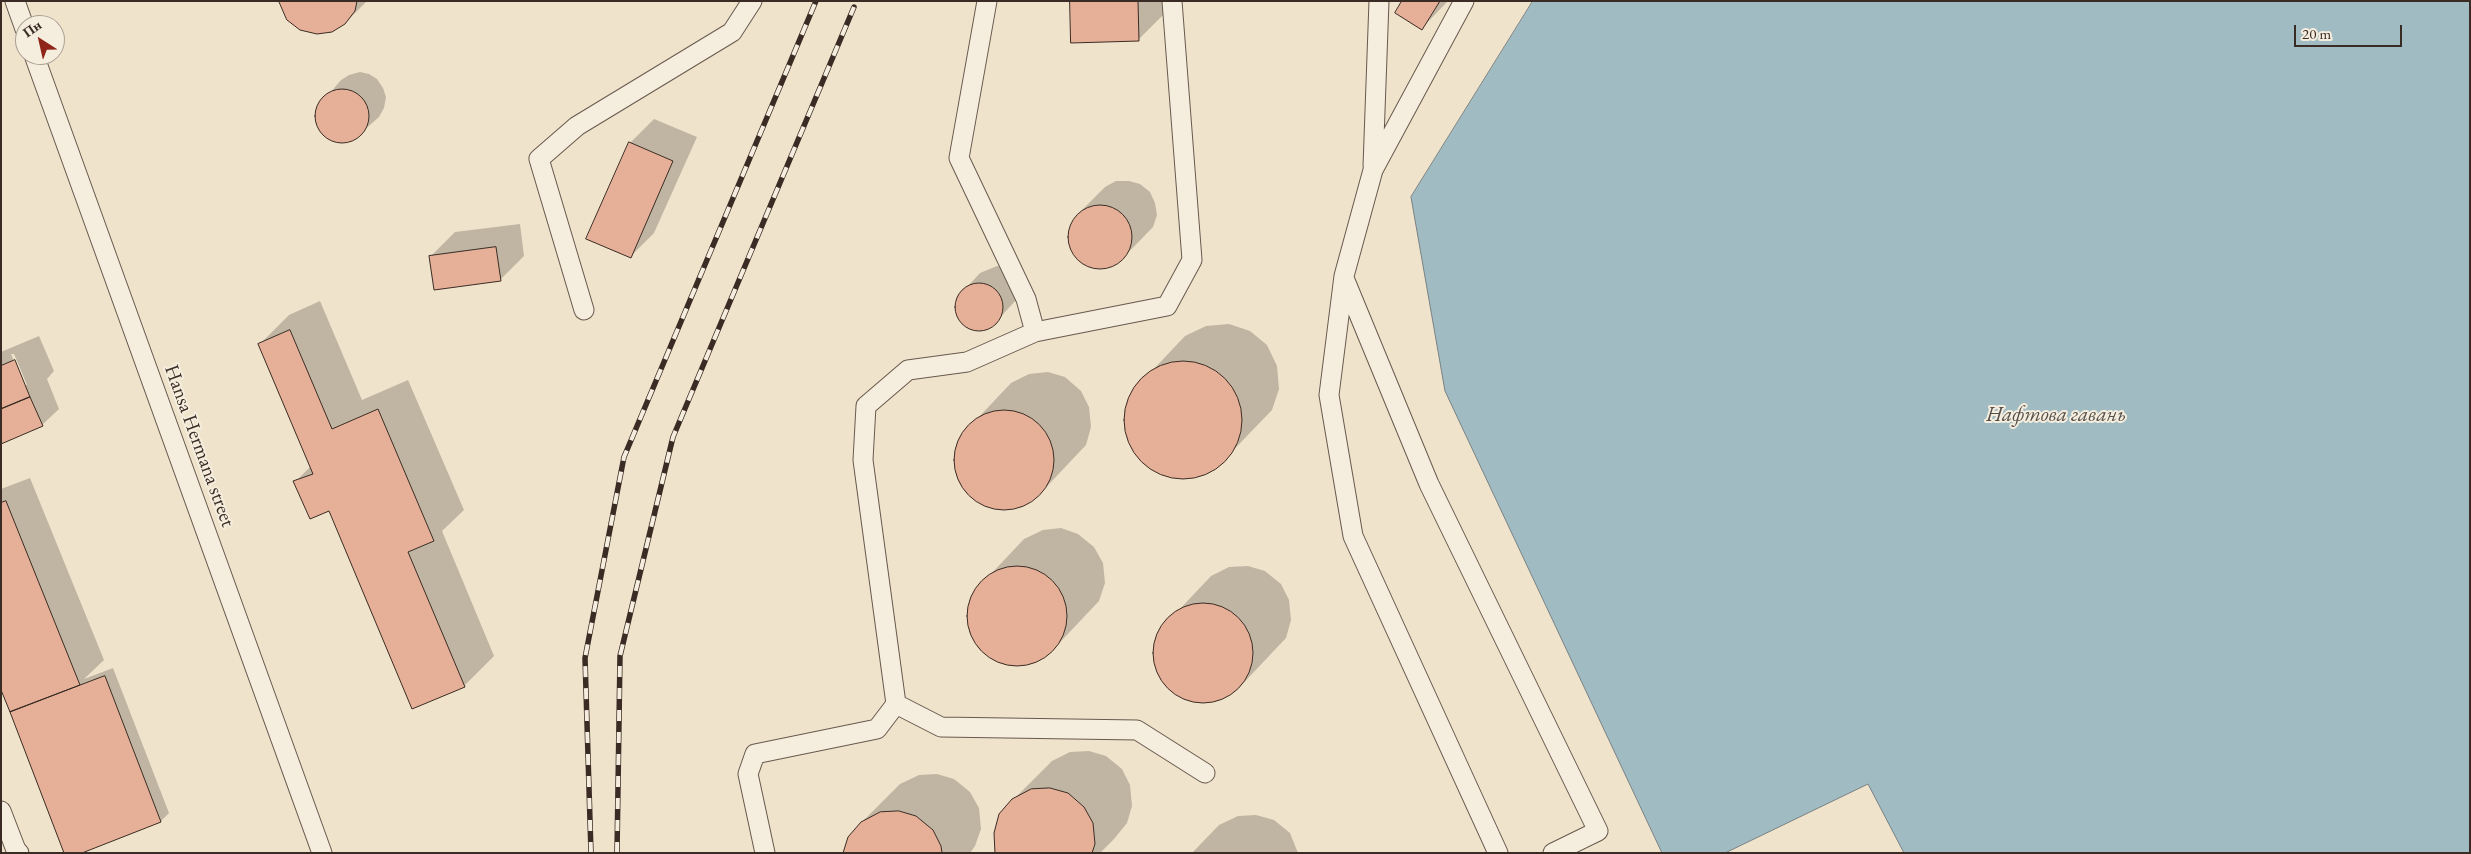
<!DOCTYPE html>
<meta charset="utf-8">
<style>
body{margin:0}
#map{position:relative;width:2471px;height:854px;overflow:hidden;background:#f0e3cb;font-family:"EB Garamond",serif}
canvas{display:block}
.frame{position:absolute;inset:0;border:2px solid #3a2b24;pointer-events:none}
.north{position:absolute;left:15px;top:15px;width:50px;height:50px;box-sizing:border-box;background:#f5eddd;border:1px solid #aa9f93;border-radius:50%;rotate:325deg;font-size:14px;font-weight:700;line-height:20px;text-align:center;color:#3a2b24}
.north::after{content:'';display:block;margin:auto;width:18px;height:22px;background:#8f2418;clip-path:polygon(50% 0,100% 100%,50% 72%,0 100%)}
.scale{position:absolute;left:2294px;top:25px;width:108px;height:22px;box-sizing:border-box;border:2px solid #3a2b24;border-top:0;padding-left:6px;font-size:15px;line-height:18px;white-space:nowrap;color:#3a2b24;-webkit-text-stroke:4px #f5eddd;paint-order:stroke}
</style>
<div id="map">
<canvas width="2471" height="854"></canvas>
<div class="frame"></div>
<div class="north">Пн</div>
<div class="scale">20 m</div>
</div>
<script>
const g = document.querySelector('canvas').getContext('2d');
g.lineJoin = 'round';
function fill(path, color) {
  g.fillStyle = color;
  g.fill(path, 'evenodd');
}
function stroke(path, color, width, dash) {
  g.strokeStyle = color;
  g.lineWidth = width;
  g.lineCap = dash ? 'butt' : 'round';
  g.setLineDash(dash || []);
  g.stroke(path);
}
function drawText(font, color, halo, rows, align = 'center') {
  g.font = font + ' "EB Garamond",serif';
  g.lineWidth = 4;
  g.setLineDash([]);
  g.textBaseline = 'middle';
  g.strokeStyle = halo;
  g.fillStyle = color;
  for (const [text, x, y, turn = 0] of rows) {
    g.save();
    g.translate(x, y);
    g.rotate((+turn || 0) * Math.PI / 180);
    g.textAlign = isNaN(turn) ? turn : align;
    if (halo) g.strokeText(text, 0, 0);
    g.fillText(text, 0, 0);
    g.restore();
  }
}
const water = new Path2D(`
 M1533 1H2470V853H1904L1868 784 1725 853H1662L1445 391 1411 197Z`);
const shadow = new Path2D(`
 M280 1H367L345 23 288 20Z
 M1071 1H1162L1163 15 1138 40Z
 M1404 1H1448L1421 29Z
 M360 72 369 74 377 79 383 88 386 97 384 108 379 117 353 140 333 141 324 135 318 127 316 116 318 107 341 80 349 75Z
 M654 119 697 137 654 233 630 257V143Z
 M1116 181H1129L1140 184 1150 192 1155 203 1157 215 1153 227 1120 261 1109 267 1096 268 1084 264 1074 255 1070 245 1069 233 1073 221 1081 211 1105 187Z
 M520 224 524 256 500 280 431 256 455 232Z
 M997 266 1006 268 1018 298 994 324 978 330 970 328 958 315V297L980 273Z
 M320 301 362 400 408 380 464 510 442 531 494 656 464 686 329 510 295 482 311 466 259 345 289 315Z
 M1229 324 1250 331 1267 345 1277 366 1279 389 1272 410 1218 466 1199 477 1175 478 1154 471 1136 455 1127 436 1125 414 1132 392 1185 336 1206 326Z
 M39 336 54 371 47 379 59 409 42 425 1 442V352ZM11 354H14L27 385H24Z
 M1048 372 1065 377 1081 391 1089 407 1091 427 1086 445 1035 499 1018 507 998 509 980 504 965 491 956 475 954 455 960 437 1011 383 1029 374Z
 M30 478 104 660 84 679 113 668 169 813 161 821 65 853 1 687V489Z
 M1061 528 1078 534 1094 547 1103 563 1105 583 1099 601 1048 655 1031 664 1011 666 993 660 978 648 969 631 967 611 973 593 1024 539 1043 530Z
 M1248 566 1265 571 1281 584 1289 600 1291 620 1286 638 1235 692 1218 701 1198 703 1180 697 1165 685 1156 668 1154 648 1160 630 1211 576 1229 567Z
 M1089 751 1106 756 1122 769 1130 785 1132 806 1127 823 1114 839 1100 853H997L1013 800 1052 761 1070 752Z
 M937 774 954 779 970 792 979 808 981 829 975 846 970 853H844L862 822 900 784 919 775Z
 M1256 815 1274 820 1290 833 1298 853H1192L1219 825 1238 816Z`);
const building = new Path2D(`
 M279 1H357L355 11 345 24 332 32 317 34 300 30 287 20Z
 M1070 1H1138L1139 41 1071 43Z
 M1402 1H1440L1422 30 1395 13Z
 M315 116a27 27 0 1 1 54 0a27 27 0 1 1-54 0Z
 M629 142 673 161 631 258 586 239Z
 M1068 237a32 32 0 1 1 64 0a32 32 0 1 1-64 0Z
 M496 247 501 281 434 290 429 256Z
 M955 307a24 24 0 1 1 48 0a24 24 0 1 1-48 0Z
 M290 330 332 429 378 409 434 541 408 552 465 687 412 709 329 511 310 519 293 481 313 474 258 344Z
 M15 360 30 397 1 409V366Z
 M1124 420a59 59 0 1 1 118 0a59 59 0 1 1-118 0Z
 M30 397 43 426 1 444V409Z
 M954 460a50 50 0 1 1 100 0a50 50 0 1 1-100 0Z
 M6 501 80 685 10 712 1 690V503Z
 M967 616a50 50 0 1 1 100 0a50 50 0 1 1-100 0Z
 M1153 653a50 50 0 1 1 100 0a50 50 0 1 1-100 0Z
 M105 676 161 822 82 853H64L10 712Z
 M1050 788 1068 793 1084 807 1093 823 1095 844 1092 853H995L994 833 999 814 1012 799 1031 789Z
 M899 811 916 816 933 830 941 846 942 853H843L848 837 861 822 880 812Z`);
const service = new Path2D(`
 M15 1 25 29
 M1464 1 1373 170 1344 276 1329 395 1353 536 1498 853
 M34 55 322 853
 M1373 166 1379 1
 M1344 278 1429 484 1598 831 1553 853
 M584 310 539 159 577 126 732 32 752 1
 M1035 332 1167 306 1192 260 1172 1
 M896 704 941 727 1137 730 1205 773
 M1 811 16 850 19 853
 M765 853 748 774 755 754 877 729 896 704 863 460 866 406 908 370 967 362 1035 332 1026 299 959 158 987 1`);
const rail = new Path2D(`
 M591 853 585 658 624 457 816 1
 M617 853 620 656 673 437 854 7`);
const streetNames = [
 ["Hansa Hermana street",199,446,70]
];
const waterNames = [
 ["Нафтова гавань",2056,415]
];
fill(water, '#a1bbc3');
stroke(water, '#788183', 1);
fill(shadow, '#0003');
fill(building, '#e5b097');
stroke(building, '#3a2b24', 1);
stroke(service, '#68594e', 21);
stroke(service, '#f5eddd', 19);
stroke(rail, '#3a2b24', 5.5);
stroke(rail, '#f5eddd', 4, [11]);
drawText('20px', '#3a2b24', '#f5eddd', streetNames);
drawText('italic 21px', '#544f4c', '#f5eddd', waterNames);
</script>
